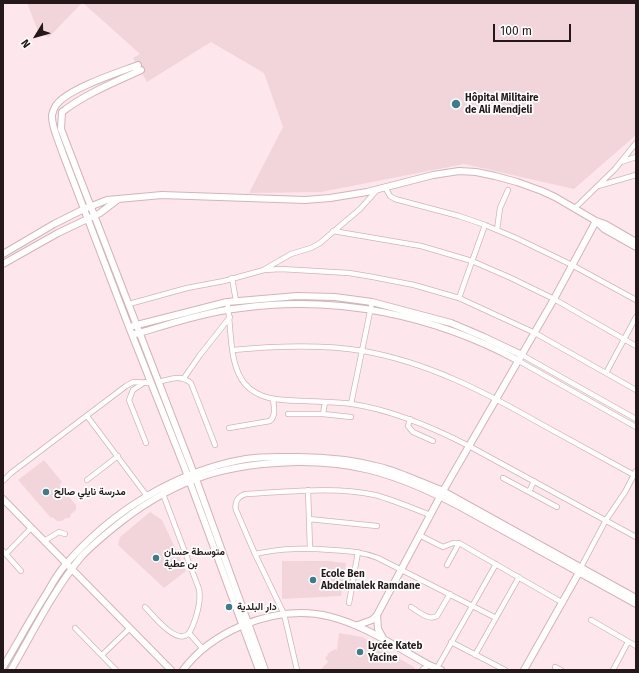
<!DOCTYPE html>
<meta charset="utf-8">
<style>
body{margin:0}
#map{position:relative;width:639px;height:673px;overflow:hidden;background:#fee7ec;font-family:"Fira Sans",sans-serif}
canvas{display:block}
.frame{position:absolute;inset:0;border:4px solid #25181b;pointer-events:none}
.north{position:absolute;left:16px;top:16px;width:40px;height:40px;-webkit-text-stroke:3px #fff;paint-order:stroke;rotate:233deg;font-size:11px;font-weight:700;line-height:16px;text-align:center;color:#25181b}
.north::after{content:'';display:block;margin:auto;width:14px;height:18px;background:#25181b;clip-path:polygon(50% 0,100% 100%,50% 72%,0 100%)}
.scale{position:absolute;left:493px;top:24px;width:78px;height:18px;box-sizing:border-box;border:2px solid #25181b;border-top:0;padding-left:5px;font-size:12px;line-height:14px;white-space:nowrap;color:#25181b;-webkit-text-stroke:3px #fff;paint-order:stroke}
</style>
<div id="map">
<canvas width="639" height="673"></canvas>
<div class="frame"></div>
<div class="north">N</div>
<div class="scale">100 m</div>
</div>
<script>
const g = document.querySelector('canvas').getContext('2d');
g.lineJoin = 'round';
function fill(path, color) {
  g.fillStyle = color;
  g.fill(path, 'evenodd');
}
function stroke(path, color, width, dash) {
  g.strokeStyle = color;
  g.lineWidth = width;
  g.lineCap = dash ? 'butt' : 'round';
  g.setLineDash(dash || []);
  g.stroke(path);
}
function drawText(font, color, halo, rows, align = 'center') {
  g.font = font + ' "Fira Sans",Vazirmatn,sans-serif';
  g.lineWidth = 3.5;
  g.setLineDash([]);
  g.textBaseline = 'middle';
  g.strokeStyle = halo;
  g.fillStyle = color;
  for (const [text, x, y, turn = 0] of rows) {
    g.save();
    g.translate(x, y);
    g.rotate((+turn || 0) * Math.PI / 180);
    g.textAlign = isNaN(turn) ? turn : align;
    if (halo) g.strokeText(text, 0, 0);
    g.fillText(text, 0, 0);
    g.restore();
  }
}
const built = new Path2D(`
 M27 3H82L49 37 39 34Z
 M83 3H636V135L574 189 464 164 321 192 249 193 283 127 264 73 211 42 147 82 133 58 140 54Z
 M44 460 62 482 59 485 76 505V510L71 514 70 518H66L62 521H57L52 517 51 518 18 480Z
 M150 512 162 520 186 571 164 588 118 545 120 537Z
 M282 561H328L346 563 341 596 282 599Z
 M339 633 362 637 414 667 415 669 322 670 321 669 328 662 325 658 328 655 327 654 335 649 337 650Z`);
const street = new Path2D(`
 M621 162 636 157
 M598 186 636 175
 M385 187 390 196 395 199 459 216 485 225 516 238 572 265 636 300
 M575 208 615 169 636 143
 M497 230 500 208 508 190
 M333 231 421 246 472 261 511 278 554 299 636 346
 M265 269 291 254 311 248 320 243 360 209 378 189
 M232 278 236 301
 M459 298 485 225
 M227 302C232 327 228 364 245 384 261 402 285 400 307 401 322 402 337 402 352 404 393 410 432 427 469 446L636 537
 M129 304 187 288 224 281 264 270 281 269 349 273 373 277 414 285 459 298 535 333 636 390
 M233 350C276 346 320 344 363 351 427 362 485 392 541 424 572 441 603 458 634 475
 M522 355 636 419
 M519 361 636 427
 M606 373 636 317
 M184 378 200 355 230 317
 M145 382 133 390 129 400 146 443
 M159 382C170 379 180 374 191 383L215 445
 M325 402 323 414 351 417
 M351 404 372 302
 M288 414H323
 M87 416 147 496
 M410 419 408 426 413 432 433 441
 M229 428 270 421C276 416 274 407 273 399
 M503 478 557 507
 M87 480 118 456
 M3 481 11 473 126 386 133 382 151 383
 M308 490 310 548
 M529 492 534 481
 M309 519 377 526
 M419 535 443 547 453 543H459L563 603
 M44 541 59 532 65 534
 M3 551 21 571
 M6 554 31 528
 M255 554C283 548 304 548 332 550 349 551 363 552 378 558L496 618
 M447 565 459 543
 M581 567 606 520 625 492 636 471
 M349 603 358 552
 M145 607C153 615 176 645 188 634 192 630 193 624 195 620 198 610 201 600 199 589L163 494
 M411 607C419 612 429 621 437 616L450 594
 M591 620 636 646
 M75 628 116 670
 M189 633 203 649
 M451 642 505 670
 M102 655 130 628
 M475 655 519 577
 M555 667 561 670
 M437 668 496 564
 M297 670 284 614 255 554 236 510C234 502 238 496 246 494 286 492 336 486 375 495 394 500 412 508 430 515
 M422 670 429 665
 M613 670 628 642`);
const secondary = new Path2D(`
 M138 65C117 73 70 88 57 104 54 107 53 112 52 115 51 126 60 144 63 154L129 327 184 466 259 670
 M141 70C113 83 85 94 62 112L61 129 79 176 196 479 265 670
 M596 221 604 229 636 247
 M3 254 54 224 84 209 107 200 162 195 305 200 330 198 367 192 433 175 459 171 476 172 495 176 517 182 542 191 555 197 596 221 605 224 636 242
 M3 264 58 233 100 213 117 200
 M133 326 227 302 297 296 335 297 372 302 451 323 484 337 522 355
 M135 334C170 324 205 312 241 308 337 295 434 315 519 361
 M3 499 171 670
 M377 615 378 629 383 638
 M358 625 372 620 377 615 443 491 554 299 596 221
 M3 667C18 642 32 616 48 591 53 582 59 572 66 564 112 511 176 471 246 459 262 456 280 457 297 457 326 457 355 460 384 468 404 474 423 483 443 491L636 598
 M11 670C33 632 53 591 81 557 93 544 108 532 122 521 178 478 228 463 299 462 323 462 347 464 370 470 405 479 437 494 468 511L636 604
 M183 670C198 650 218 636 241 626 319 593 363 628 429 665L441 670
 M524 670 581 569`);
const markers = [
 [456,104,5,"#3a7e8d"],
 [46,492,4,"#3a7e8d"],
 [156,558,4,"#3a7e8d"],
 [313,580,4,"#3a7e8d"],
 [229,607,4,"#3a7e8d"],
 [360,652,4,"#3a7e8d"]
];
const poiNames = [
 ["Hôpital Militaire",465,98],
 ["de Ali Mendjeli",465,110],
 ["مدرسة نايلي صالح",54,492],
 ["متوسطة حسان",164,552],
 ["بن عطية",164,564],
 ["Ecole Ben",321,574],
 ["Abdelmalek Ramdane",321,586],
 ["دار البلدية",237,607],
 ["Lycée Kateb",368,646],
 ["Yacine",368,658]
];
fill(built, '#f1d5db');
stroke(street, '#d6b2b9', 6);
stroke(secondary, '#d6b2b9', 8);
stroke(street, '#fff', 4.5);
stroke(secondary, '#fff', 6);
for (const [x, y, r, color] of markers) {
  const dot = new Path2D();
  dot.arc(x, y, r, 0, 2 * Math.PI);
  g.fillStyle = color;
  g.fill(dot);
  stroke(dot, '#fff', 1.5);
}
drawText('bold 10px', '#25181b', '#fff', poiNames, 'left');
</script>
